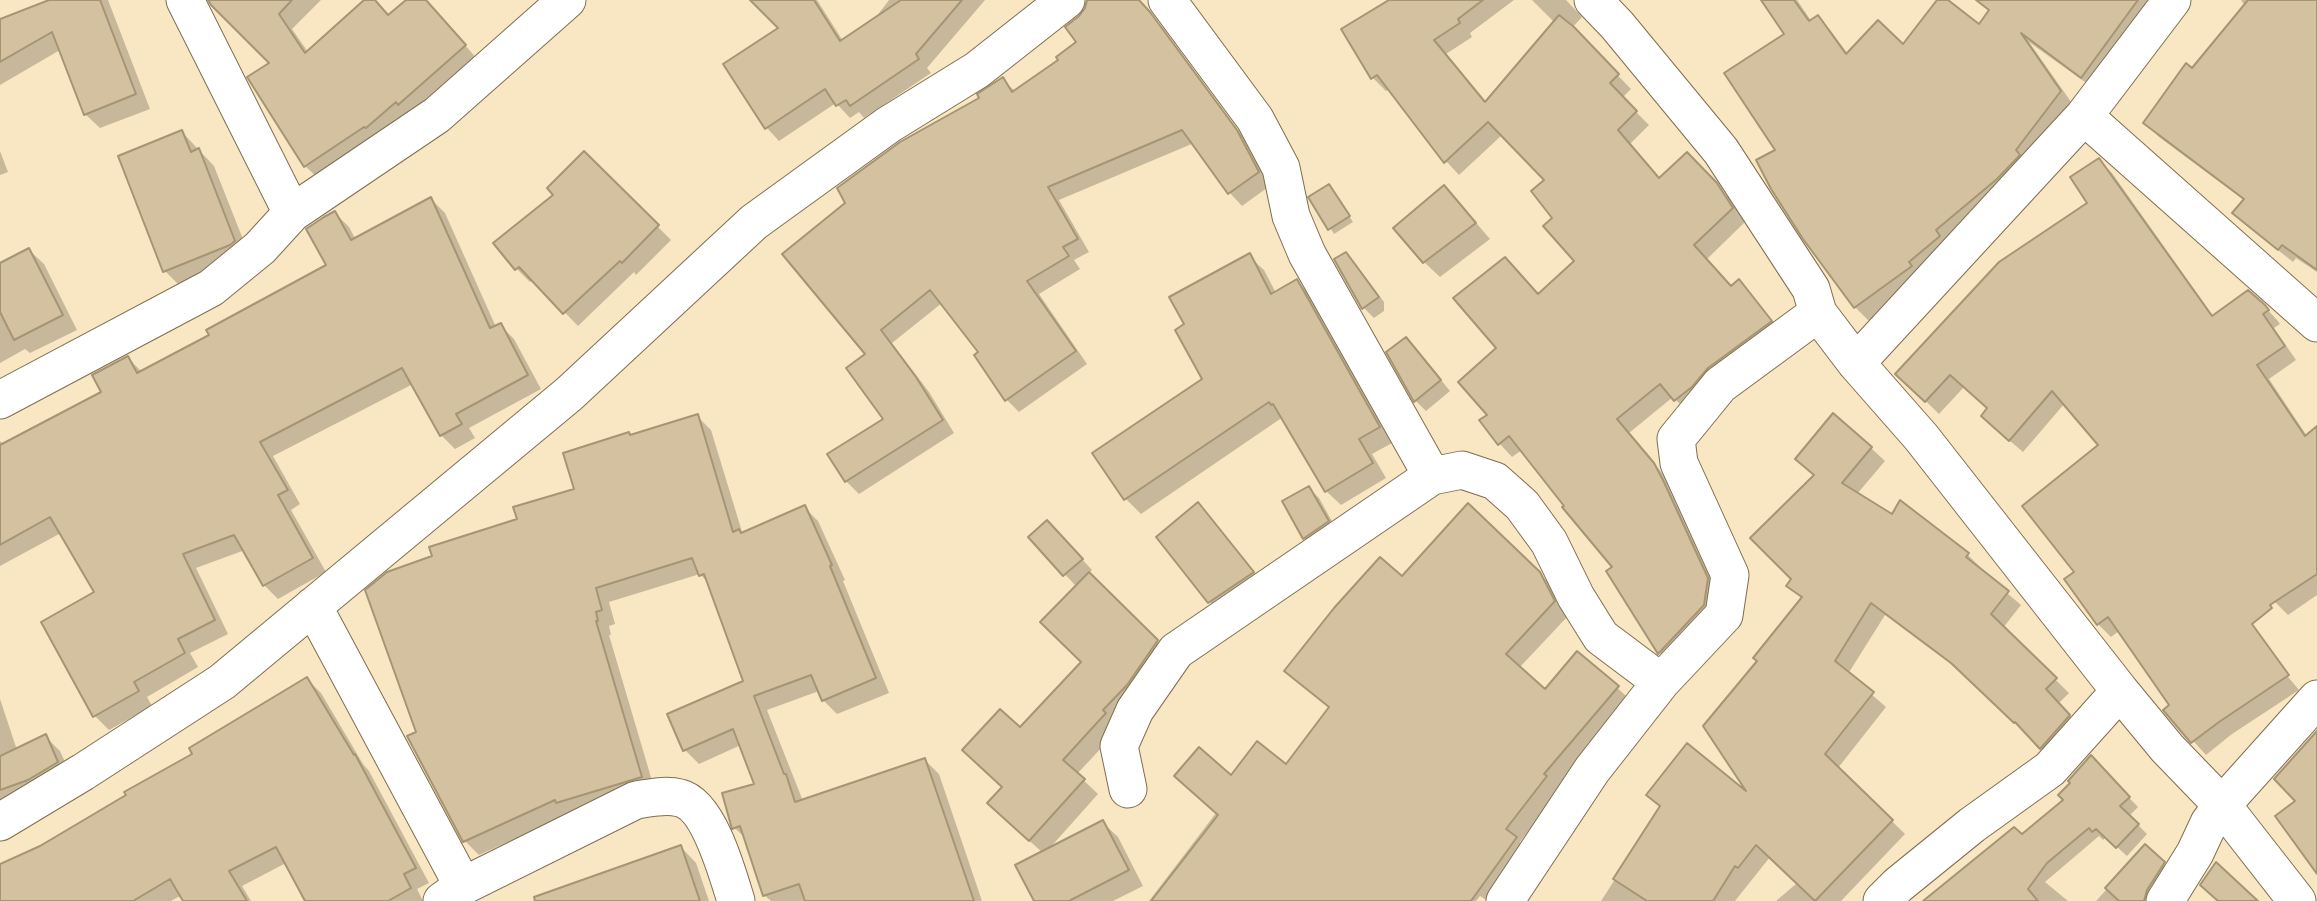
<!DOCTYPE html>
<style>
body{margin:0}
canvas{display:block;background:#f9e6c3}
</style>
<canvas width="2317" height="901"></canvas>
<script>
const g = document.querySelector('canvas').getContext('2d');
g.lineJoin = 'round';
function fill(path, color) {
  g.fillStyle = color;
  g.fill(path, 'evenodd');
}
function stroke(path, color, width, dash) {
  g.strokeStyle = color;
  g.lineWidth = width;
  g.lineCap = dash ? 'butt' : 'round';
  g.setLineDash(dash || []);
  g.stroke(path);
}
const shadow = new Path2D(`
 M53 0H108L150 109 100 128 85 114 60 50 0 85V22Z
 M219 0H321L292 29 308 52 367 0H374L389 16 408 0H425L479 61 320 180 305 166 272 63Z
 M752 0H817L843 41 873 21 889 0H985L927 68 931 73 864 118 859 112 850 118 836 103 779 141 767 128 725 65 781 28Z
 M1088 0H1139L1162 27 1249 145 1271 185 1242 206 1230 193 1194 143 1059 200 1089 252 1074 260 1080 269 1039 294 1087 364 1019 412 1007 400 976 356 980 353 942 303 892 343 929 392 954 433 859 494 846 481 829 455 885 419 867 354 981 98 1002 79 1015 91 1061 60 1078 43Z
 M1392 0H1514L1470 33 1472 37 1446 54 1486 103 1555 23 1532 0H1566L1582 17 1572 28 1631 89 1622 98 1649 125 1630 144 1660 179 1687 154 1730 199 1745 222 1707 259 1732 288 1739 282 1784 335 1689 413 1673 397 1629 433 1667 479 1721 593 1673 666 1660 653 1608 572 1614 568 1566 506 1522 450 1512 457 1499 443 1489 415 1499 348 1539 296 1576 261 1555 218 1547 180 1502 135 1459 175 1446 161 1390 89 1386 91 1373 78Z
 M1763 0H1797L1812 22 1818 17 1831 31 1848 54 1903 47 1939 0H1945L1979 26 1999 0H2169L2096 90 2029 42 2074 106 1924 280 1869 321 1855 307 1786 34Z
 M2241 0H2317V272L2296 258 2293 262 2249 227 2235 213 2245 201 2159 137 2145 123 2193 70 2245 6Z
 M182 132 214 166 250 257 180 286 165 271Z
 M0 151 8 172 0 175Z
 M584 153 671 240 636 275 634 272 578 326 533 280 530 282 517 269 496 244 556 195Z
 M2099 160 2112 173 2214 317 2264 306 2277 320 2280 324 2274 328 2296 360 2269 379 2307 436 2317 428V595L2288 615 2251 578 2225 601 2299 690 2232 734 2206 755 2165 710 2171 706 2119 631 2111 637 2098 624 2066 579 2076 572 2100 445 2065 403 2023 452 1996 429 1989 409 1964 387 1939 414 1898 374 2089 203Z
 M1329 186 1353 222 1334 234 1311 197Z
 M431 199 445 213 496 327 500 325 514 339 541 389 469 428 475 438 455 449 441 435 413 384 273 456 300 504 291 510 326 572 278 599 264 585 245 550 196 568 228 634 190 653 198 667 147 697 152 706 109 730 95 716 96 593 61 533 0 566V441L4 445 103 393 128 358 142 372 211 336 328 266 335 213 349 227 356 240Z
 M1459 203 1490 239 1440 277 1424 262Z
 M29 250 44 264 77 330 30 353 25 349 0 363V265Z
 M1345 254 1356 264 1384 302V311L1374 318 1364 308 1336 259Z
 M1249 256 1264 270 1276 293 1297 282 1312 296 1394 442 1372 454 1386 478 1341 505 1326 491 1283 417 1141 514 1126 499 1095 453 1204 379 1186 325Z
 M1416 349 1450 391 1426 411 1416 401 1389 353Z
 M697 416 711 430 743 535 804 507 818 521 845 580 843 581 889 693 837 714 823 700 819 691 767 710 803 801 925 760 939 774 982 901H771L764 895 746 839 734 827 756 785 741 745 699 764 685 750 745 682 710 585 700 574 609 602 615 624 609 626 611 635H609L655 791 569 814 479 855 465 841 418 732 434 557 519 520 576 490 629 434 631 436Z
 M1871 448 1885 461 1857 494 1892 516 1900 503 1968 555 1981 568 1980 570 2021 605 2003 628 2069 693 2059 703 2082 730 2054 761 1967 676 1885 615 1848 674 1886 707 1838 768 1905 834 1841 901H1776L1797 883 1770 857 1735 901H1601L1661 808 1649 795 1751 798 1759 661 1802 599 1789 585 1794 579 1752 538Z
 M1309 488 1319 498 1338 532 1314 548 1304 538Z
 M1198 505 1213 520 1268 589 1225 618 1210 602 1158 537Z
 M1058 533 1092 570 1088 574 1171 655 1119 729 1077 774 1098 794 1048 850 1102 822 1118 837 1143 886 1113 901H1036L1043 853 1003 817 1004 787 1020 730 1083 662 1077 587 1030 538Z
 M1539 573 1554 588 1568 616 1519 668 1545 691 1577 653 1632 701 1557 789 1559 791 1520 842 1530 852 1488 901 1480 896 1476 901H1149L1216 813 1231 778 1287 766 1330 708 1287 671 1402 578Z
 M307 679 321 693 363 764 369 771 429 883 417 889 423 901H307L286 863 242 886 251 901H185L182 895 171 901H0V866L41 847 194 754Z
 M0 699 17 750 45 736 60 751 72 777 0 809Z
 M2091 758 2138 807 2129 816 2147 834 2127 856 2106 837 2103 840 2099 836 2045 882 2068 901H1928L2023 836 2065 800Z
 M681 847 696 863 709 901H579Z
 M2145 847 2173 873 2156 901H2096Z`);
const building = new Path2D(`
 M49 0H100L136 94 84 115 52 32 0 62V19Z
 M208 0H292L279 14 305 53 364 0H375L388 15 406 0H426L466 45 398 105 396 102 366 128 364 127 304 167 247 77 269 63 211 5Z
 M750 0H814L840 41 901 0H962L916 54 919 59 850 106 846 100 836 106 825 89 765 129 723 64 778 28Z
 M1087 0H1139L1150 12 1237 130 1259 172 1228 194 1182 130 1048 187 1078 239 1063 247 1069 256 1027 281 1076 351 1005 401 974 355 978 352 930 290 881 330 916 377 943 420 845 482 827 454 883 419 846 368 865 354 782 254 845 203 837 188 900 142 979 98 977 94 1003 77 1012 92 1058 60 1056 57 1076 42 1065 27 1079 16 1085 8Z
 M1389 0H1483L1458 19 1460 23 1434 40 1485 102 1559 15 1574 27 1619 74 1610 83 1637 111 1618 130 1659 178 1687 152 1717 183 1733 208 1694 245 1731 286 1739 279 1772 321 1708 368 1692 387 1674 401 1660 384 1617 419 1654 463 1663 480 1708 578 1704 605 1658 654 1606 571 1612 567 1562 507 1564 506 1509 436 1498 445 1479 420 1487 415 1458 382 1496 348 1453 298 1505 257 1538 294 1574 261 1543 226 1552 218 1531 191 1544 180 1488 122 1444 163 1377 75 1371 79 1341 29Z
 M1761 0H1794L1809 21 1818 15 1846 54 1878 20 1903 44 1937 0H1948L1979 24 1989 10 1976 0H2138L2081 78 2021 33 2061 91 2016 150 2020 155 1997 179 1936 230 1940 236 1909 262 1912 266 1854 308 1803 239 1771 189 1756 160 1775 150 1724 73 1784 34Z
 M2248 0H2317V270L2282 245 2278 250 2232 213 2244 199 2143 123 2186 63 2192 68Z
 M182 130 191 152 199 148 235 241 230 245 163 272 118 156Z
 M584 151 659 225 622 263 620 261 563 314 519 267 515 270 493 243 553 195 547 188Z
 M2099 158 2212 316 2248 290 2265 305 2269 310 2263 314 2285 346 2257 365 2305 436 2317 426V574L2270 605 2272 608 2252 624 2289 675 2219 722 2191 743 2163 710 2169 705 2108 617 2097 625 2064 579 2074 572 2022 506 2098 445 2052 391 2009 441 1981 416 1987 408 1950 375 1925 402 1895 374 1999 262 2087 203 2070 177Z
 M1329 184 1350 216 1328 230 1308 197Z
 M1444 185 1476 223 1423 263 1393 228Z
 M431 197 490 328 501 323 528 375 456 414 462 424 440 436 402 368 260 442 288 490 278 495 313 558 263 586 234 535 183 554 215 620 178 639 185 653 134 682 139 691 93 717 41 622 94 592 50 517 0 545V445L101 392 92 375 128 356 137 373 209 335 206 330 326 265 306 229 324 217 335 211 351 240Z
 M29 248 63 315 14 340 0 312V263Z
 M1346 252 1379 297 1362 309 1334 259Z
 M1250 253 1271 294 1297 279 1380 427 1359 439 1373 463 1325 492 1273 404 1271 405 1269 402 1124 500 1092 453 1202 379 1175 330 1184 324 1169 297Z
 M1406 337 1441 380 1414 402 1386 352Z
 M1833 413 1872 447 1842 483 1892 514 1900 500 1969 553 1966 557 2009 591 1991 614 2057 678 2046 689 2070 715 2040 749 2015 722 2014 723 1951 663 1871 603 1835 661 1874 692 1825 754 1893 820 1815 901 1756 845 1738 868 1735 866 1713 901H1647L1613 879 1660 806 1646 795 1687 743 1746 791 1703 726 1757 661 1753 658 1802 597 1786 586 1791 579 1750 538 1814 475 1795 459Z
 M698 414 733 532 739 529 741 533 805 505 832 565 830 566 876 678 822 701 811 675 754 696 784 774H786L795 802 925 758 974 901H805L799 884 763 896 740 826 732 829 722 793 754 784 733 729 683 751 667 714 743 681 704 574 699 576 692 558 596 588 602 610 596 612 598 621H596L642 777 556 803 555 800 463 842 407 736 416 732 365 590 387 572 432 556 429 547 517 519 513 507 574 489 563 453 629 432 630 435Z
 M1309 486 1329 521 1303 539 1282 501Z
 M1198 502 1254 572 1208 603 1156 537Z
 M1468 503 1540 572 1555 601 1506 654 1545 689 1577 651 1619 686 1544 774 1547 776 1506 829 1517 837 1471 901H1151L1218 815 1174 776 1199 747 1231 775 1257 741 1286 764 1329 707 1284 671 1334 608 1380 557 1402 576Z
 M1047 520 1083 559 1063 576 1028 537Z
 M1089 572 1158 640 1127 685 1103 710 1106 713 1063 760 1085 779 1029 841 987 803 1002 787 962 750 1000 709 1020 727 1081 662 1040 622Z
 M307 677 354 755 355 754 416 868 404 874 411 888 388 901H305L276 847 229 871 247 901H183L170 879 133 901H0V864L40 846 126 795 124 792 192 754 189 748Z
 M2317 731V874L2275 816 2295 801 2274 779Z
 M46 734 58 762 28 780 0 790V756Z
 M2091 755 2130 797 2120 806 2139 824 2116 848 2096 829 2092 832 2089 828 2047 863 2028 889 2038 901H1923L2014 827 2022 834 2063 800 2058 795 2070 783 2068 781Z
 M1103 820 1129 870 1069 901H1034L1015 865Z
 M2145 844 2165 862 2147 890 2144 901H2119L2105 888Z
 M681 845 700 901H535L534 897Z
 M2216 862 2258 901H2218L2200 885Z`);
const minor = new Path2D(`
 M185 0 292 213
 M1167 0 1255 119 1281 168 1291 216 1307 254 1432 476
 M1593 0 1617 25 1721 151 1811 289 1818 313 1856 363 1921 437 2120 691 2167 748 2222 805 2297 901
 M2084 116 2317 323
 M1856 363 2084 116 2172 0
 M0 400 211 288 260 248 292 213 437 115 567 0
 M313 606 463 886
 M1128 789 1119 746 1135 710 1176 651 1432 476 1462 470 1495 481 1522 505 1549 542 1576 597 1601 637 1661 682
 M0 822 83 772 222 682 569 394 754 222 888 125 977 70 1066 0
 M442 901 463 886 636 800C651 798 665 794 680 798 709 805 728 875 736 901
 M1505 901 1592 770 1661 682 1724 615 1730 575 1679 463 1676 439 1720 385 1818 313
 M1882 901 1898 885 1972 825 2050 769 2120 691
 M2165 901 2195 853 2209 823 2222 805 2317 699`);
fill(shadow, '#0003');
fill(building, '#d3c19f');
stroke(building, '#a69574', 2);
stroke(minor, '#7f6f4f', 39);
stroke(minor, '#fff', 37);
</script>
